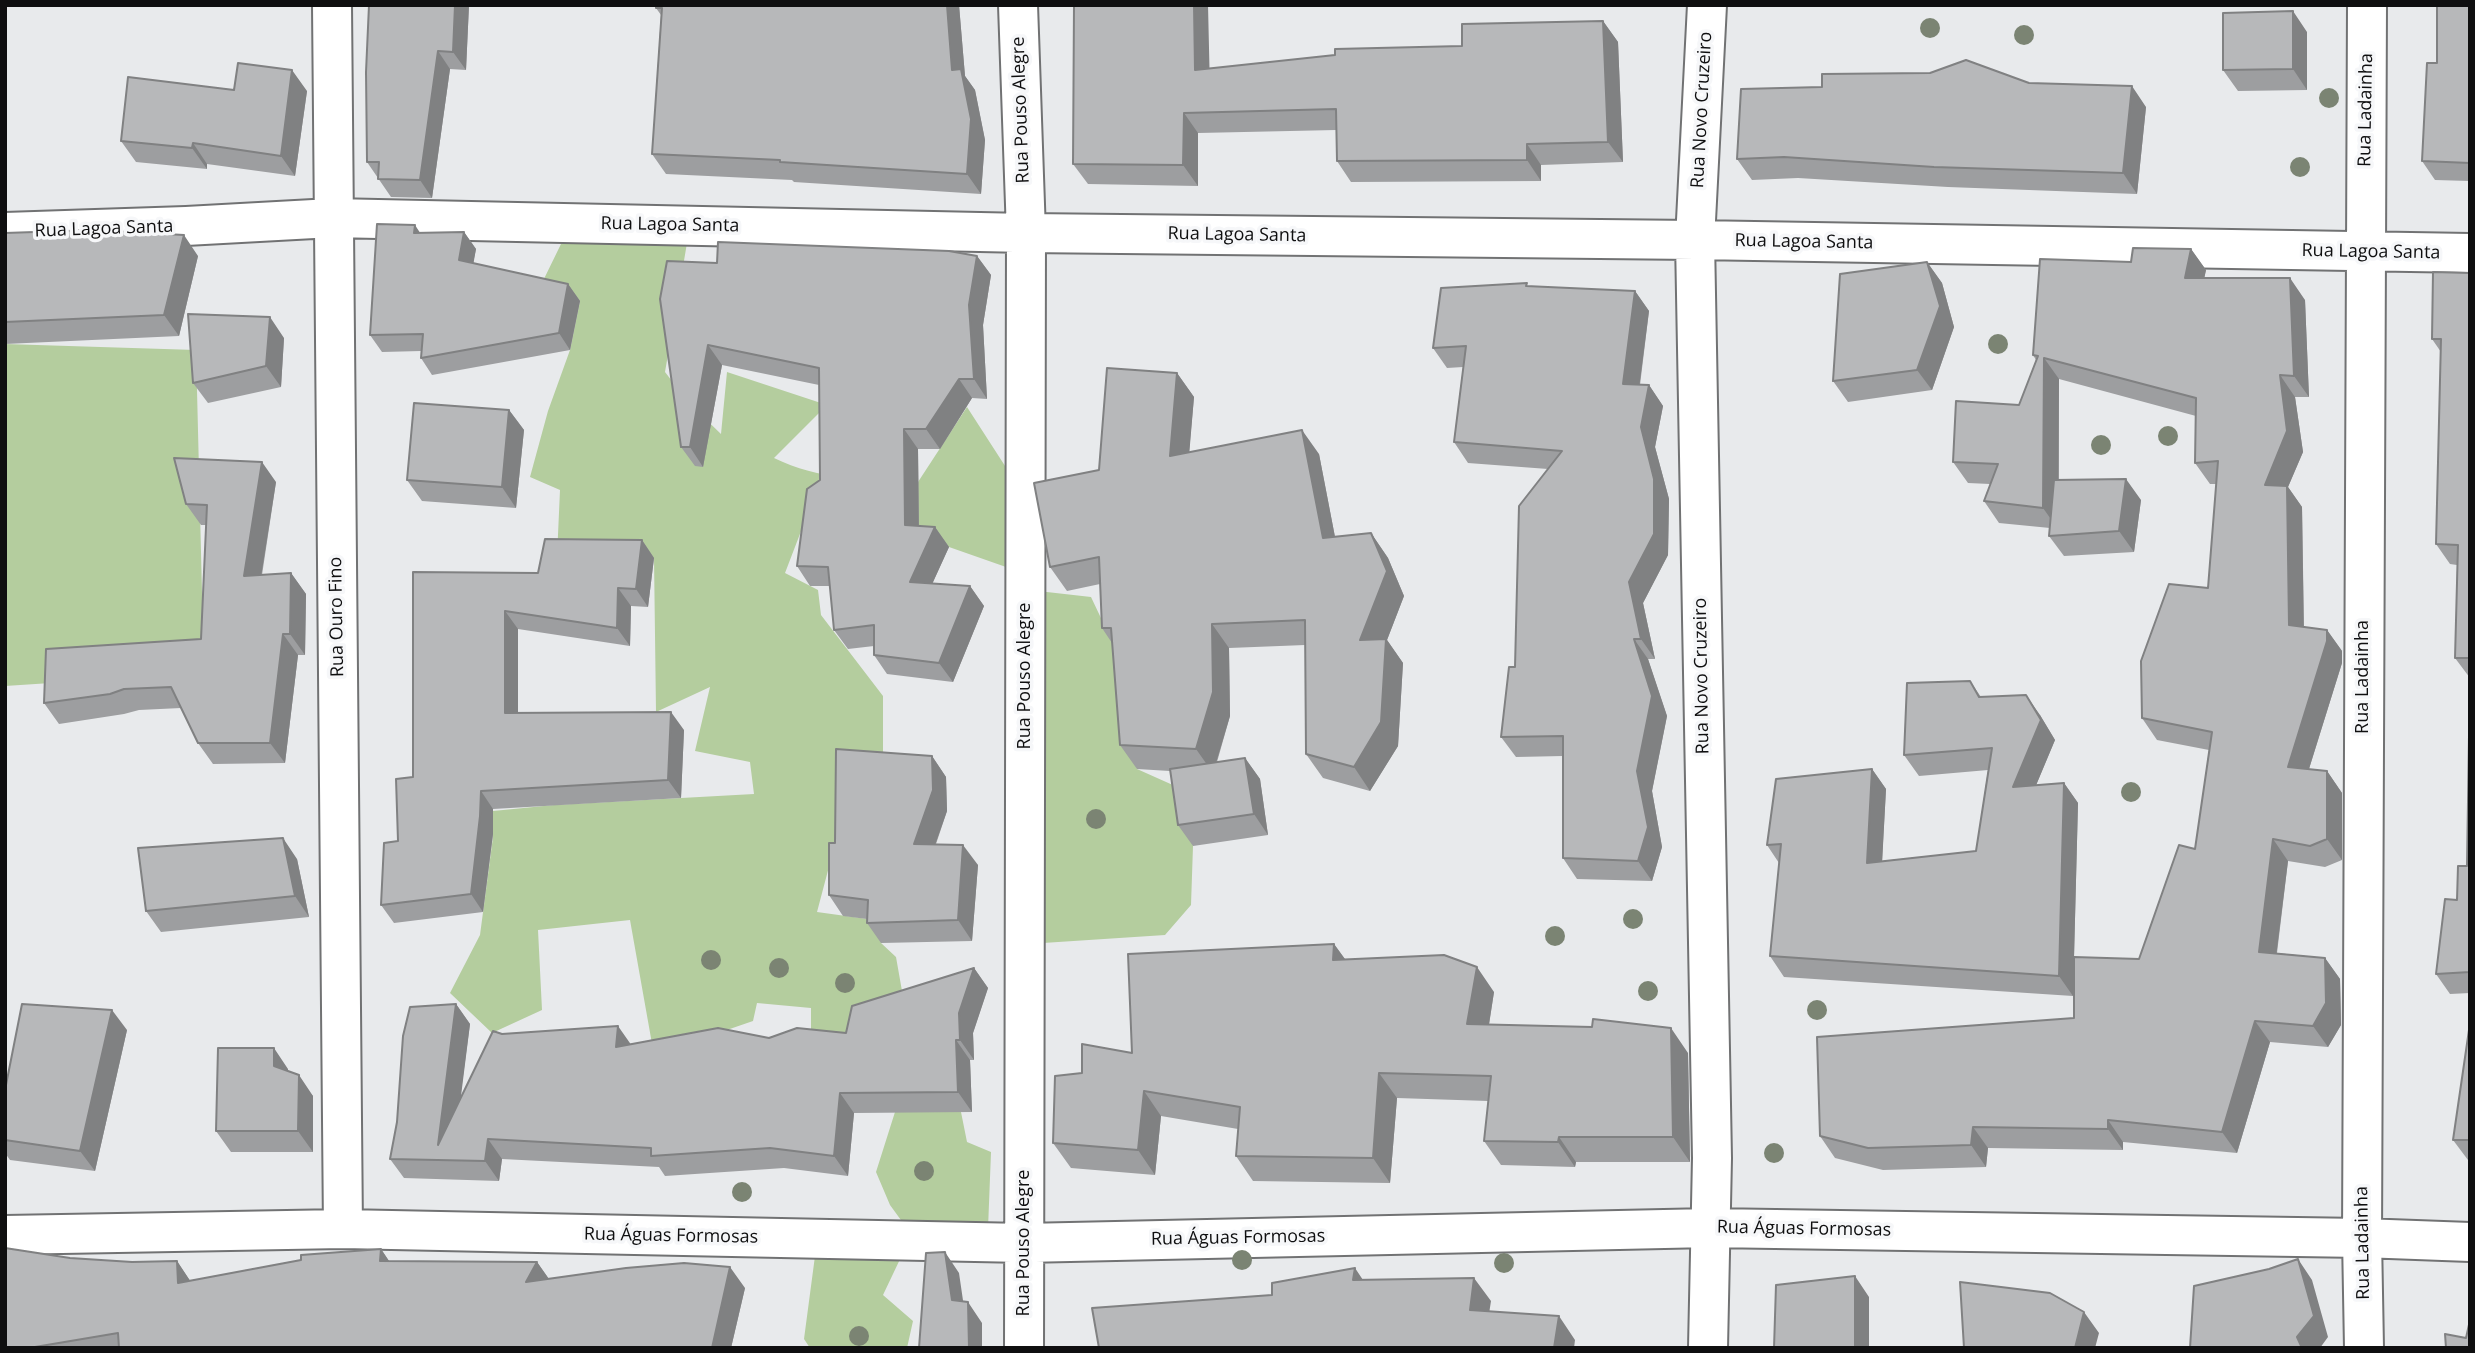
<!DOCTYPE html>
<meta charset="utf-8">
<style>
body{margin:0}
#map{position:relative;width:2475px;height:1353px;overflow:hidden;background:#e8eaec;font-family:"Open Sans",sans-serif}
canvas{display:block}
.frame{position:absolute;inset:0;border:7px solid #0f0f10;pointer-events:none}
</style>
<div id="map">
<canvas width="2475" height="1353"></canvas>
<div class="frame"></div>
</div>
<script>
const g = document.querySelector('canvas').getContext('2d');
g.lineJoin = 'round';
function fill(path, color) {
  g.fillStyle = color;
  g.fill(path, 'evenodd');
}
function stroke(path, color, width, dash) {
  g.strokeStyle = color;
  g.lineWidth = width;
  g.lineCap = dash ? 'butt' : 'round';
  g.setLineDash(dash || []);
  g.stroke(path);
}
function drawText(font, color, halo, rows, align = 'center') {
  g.font = font + ' "Open Sans",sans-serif';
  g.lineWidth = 7;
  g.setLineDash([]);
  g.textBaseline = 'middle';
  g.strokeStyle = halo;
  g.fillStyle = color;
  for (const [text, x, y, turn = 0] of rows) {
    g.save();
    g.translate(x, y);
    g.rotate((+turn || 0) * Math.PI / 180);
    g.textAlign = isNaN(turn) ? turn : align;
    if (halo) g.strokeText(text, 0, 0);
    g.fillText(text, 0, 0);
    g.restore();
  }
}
const green = new Path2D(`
 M687 243 665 372 689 403 721 434 727 372 827 405 774 458C818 480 869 480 918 482L967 407 1007 469 1006 567 949 547 803 526 785 573 818 590 821 615 883 696V764L850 823 835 844 817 912 882 921 881 943 896 957 902 991 886 1020 811 1048V1008L757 1003 753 1021 654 1055 630 920 538 930 542 1010 492 1033 450 993 480 935 493 837V811L554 805 754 794 750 762 695 751 710 687 656 712 654 558 557 557 560 490 530 477 548 411 570 350 580 301 541 285 561 244Z
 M5 344 196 350 204 673 5 686Z
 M1038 591 1091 597 1126 671 1137 769 1184 790 1193 846 1191 905 1165 935 1043 943Z
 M895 1112H961L967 1142 991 1152 988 1229 906 1227 890 1205 876 1172Z
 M902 1255 883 1295 913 1321 907 1348H810L804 1339 815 1256Z`);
const minor = new Path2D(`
 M332 5 343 1229
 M1018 5 1026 233 1024 1348
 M1707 5 1695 240 1712 1158 1708 1348
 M5 232 186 226 332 218 1026 233 1695 240 2470 253
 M5 1235 343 1229 1024 1243 1710 1228 2362 1238 2470 1242
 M2364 1348 2362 1238 2367 5`);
const trees = [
 [1930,28],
 [2024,35],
 [2329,98],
 [2300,167],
 [1998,344],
 [2168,436],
 [2101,445],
 [2131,792],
 [1096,819],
 [1633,919],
 [1555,936],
 [711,960],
 [779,968],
 [845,983],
 [1648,991],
 [1817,1010],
 [1774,1153],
 [924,1171],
 [742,1192],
 [1242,1260],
 [1504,1263],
 [859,1336]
];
const wall = new Path2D(`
 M369 5H469L466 70 450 69 432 198 391 197 367 162Z
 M656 5H959L965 76 975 90 985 140 981 194 794 182 792 180 666 174 652 154 661 15 656 8Z
 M2470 5V181L2435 180 2422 161 2437 63Z
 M1603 21 1618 42 1623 162 1541 165V181L1351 182 1337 161 1336 130 1198 133V186L1088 184 1073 164 1209 69 1462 46Z
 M2307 32V90L2238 91 2223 70Z
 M2029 83 2146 107 2137 194 1948 187 1798 178 1752 180 1737 159Z
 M234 90 307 91 295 176 207 164V169L136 162 121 141Z
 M464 232 476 249 473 263 568 284 580 301 570 350 432 375 421 358V351L382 352 370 335 420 233Z
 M5 233 198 256 179 336 5 344Z
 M2191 249 2206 270 2204 278 2305 300 2309 397H2295L2303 452 2288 487 2302 507 2304 627 2327 630 2342 651V663L2309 769 2327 771 2342 793V860L2325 867 2288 861 2277 953 2325 958 2340 979 2341 1025 2328 1047 2270 1042 2237 1153 2123 1142V1150L1988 1148 1986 1167 1883 1170 1835 1158 1820 1136 2074 1018 2139 959 2195 849 2209 750 2157 740 2142 718 2208 588 2216 484H2210L2195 463 2196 416 2059 379V480L2141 500 2134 552 2064 556 2049 536 2050 528 1999 523 1984 501 1990 484 1968 483 1953 462 2019 405 2036 360 2033 355 2131 262Z
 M977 256 991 275 983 325 987 399 972 398 940 449H918L919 526 935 527 949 547 932 584 970 586 984 606 953 682 887 674 874 655V646L848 649 834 630 830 586H810L797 566 820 480 819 385 722 365 703 467 695 466 681 447 717 263Z
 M1927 262 1942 283 1954 327 1932 390 1848 402 1833 381Z
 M2470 273V993L2450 994 2436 974 2467 866 2470 678 2455 658 2457 565 2450 564 2436 544 2441 352 2432 339Z
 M1529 286 1635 291 1649 311 1640 385H1649L1663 406 1655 447 1669 499 1668 555 1643 603 1655 659H1648L1667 716 1652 791 1662 847 1652 881 1577 879 1563 858V756L1516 757 1501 737 1515 667 1548 469 1468 463 1454 442 1463 367 1447 368 1433 348Z
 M284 338 281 387 208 403 193 383Z
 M1177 373 1194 397 1189 452 1319 454 1335 537 1371 533 1388 558 1404 596 1387 640 1403 663 1398 746 1370 791 1323 778 1306 754 1305 645 1229 648 1230 716 1217 762 1245 758 1260 779 1268 835 1193 846 1178 825 1170 771 1137 769 1120 745 1112 643 1102 628 1100 584 1067 591 1050 567 1099 470Z
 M509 410 524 430 516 508 422 501 407 480Z
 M276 482 262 575 291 573 306 594 305 655H298L285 763 213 764 198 743 181 708 139 710 124 714 59 724 44 703 201 639 206 525H201L186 504Z
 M642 540 654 558 648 607 631 606 630 646 518 629V713L684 730 681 798 493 809V834L483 912 394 923 381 905 413 777V572L538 573Z
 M1970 681 1981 697 2040 715 2055 740 2036 785 2064 783 2078 803 2073 996 1784 977 1770 956 1779 863 1767 845 1872 769 1886 789 1882 861 1976 851 1988 770 1919 776 1904 755Z
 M932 756 946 777 947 811 936 844 978 865 972 941 881 943 867 923V919L843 916 829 895 835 843Z
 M297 859 309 917 161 932 146 911Z
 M1334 944 1345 959 1494 992 1489 1025 1688 1053 1690 1162H1576L1575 1167 1501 1165 1484 1141 1488 1101 1397 1098 1390 1183 1253 1181 1236 1156 1238 1129 1161 1116 1155 1175 1071 1168 1053 1143 1082 1073 1132 1053Z
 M974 968 988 988 973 1033 974 1060H970L972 1112 854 1113 848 1176 784 1168 665 1176 659 1167 502 1159 499 1181 404 1178 390 1159 456 1004 470 1024 460 1099 502 1034 631 1044 846 1033Z
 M2470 1023V1160H2468L2453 1140Z
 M127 1030 95 1171 10 1160 5 1153V1090Z
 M288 1069V1071L313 1096V1152H231L216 1131Z
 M381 1249 389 1261 537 1262 549 1279 745 1288 731 1348H5L70 1258 132 1262 177 1261 190 1281Z`);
const shadedWall = new Path2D(`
 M455 5H469L466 70 453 52Z
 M947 5H959L965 76 975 90 985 140 981 194 967 174 952 70Z
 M1194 5H1208L1210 91 1195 70Z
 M2293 11 2307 32V90L2293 69Z
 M1603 21 1618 42 1623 162 1608 142Z
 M438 51 450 69 432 198 420 180Z
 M292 70 307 91 295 176 281 156Z
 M2132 86 2146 107 2137 194 2123 173Z
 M1184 113 1198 133V186L1183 165Z
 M193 143 207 164V169L192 148Z
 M1527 144 1541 165V181L1527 160Z
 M415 225 426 242 414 233Z
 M464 232 476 249 471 277 459 260Z
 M184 235 198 256 179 336 164 315Z
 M2191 249 2206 270 2200 299 2185 278Z
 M977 256 991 275 983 325 987 399 974 379 969 305Z
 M1927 262 1942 283 1954 327 1932 390 1917 370Z
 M2290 278 2305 300 2309 397 2294 376Z
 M568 284 580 301 570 350 559 333Z
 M1635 291 1649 311 1637 404 1623 384Z
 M270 317 284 338 281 387 266 366Z
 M708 345 722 365 703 467 690 447Z
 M2044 358 2059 379 2058 529 2043 508Z
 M1177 373 1194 397 1187 480 1170 456Z
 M2280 375 2295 397 2303 452 2288 487 2302 507 2304 646 2289 625 2265 485Z
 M959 379 972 398 940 449 926 429Z
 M1649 385 1663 406 1655 447 1669 499 1668 555 1643 603 1655 659 1641 639 1629 582 1641 427Z
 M509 410 524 430 516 508 502 487Z
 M904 429 918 449 919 545 905 525Z
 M1302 430 1319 454 1340 563 1323 538Z
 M262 462 276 482 258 596 244 576Z
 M2126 479 2141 500 2134 552 2119 531Z
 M935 527 949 547 924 602 910 582Z
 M1371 533 1388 558 1404 596 1387 640 1403 663 1398 746 1370 791 1354 767 1360 640Z
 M642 540 654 558 648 607 636 589Z
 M291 573 306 594 305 655 290 634Z
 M970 586 984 606 953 682 939 663Z
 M618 588 631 606 630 646 617 628Z
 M505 611 518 629V731L505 713Z
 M1212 624 1229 648 1230 716 1213 773 1196 749Z
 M2327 630 2342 651V663L2303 788 2288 767Z
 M283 634 298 655 285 763 270 743Z
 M1634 639 1648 659 1667 716 1652 791 1662 847 1652 881 1638 861 1637 771Z
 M2026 695 2040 715 2055 740 2027 807 2013 787Z
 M671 712 684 730 681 798 668 780Z
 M932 756 946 777 947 811 928 865 914 844Z
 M1245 758 1260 779 1268 835 1254 814Z
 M1872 769 1886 789 1881 883 1867 863Z
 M2327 771 2342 793V860L2327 839Z
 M2064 783 2078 803 2073 996 2059 976Z
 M481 791 493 809V834L483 912 471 894Z
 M283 838 297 859 309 917 295 896Z
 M2273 839 2288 861 2274 973 2259 952Z
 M963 845 978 865 972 941 958 920Z
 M1334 944 1352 969 1333 960Z
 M2325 958 2340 979 2341 1025 2328 1047 2313 1026Z
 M1477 967 1494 992 1485 1049 1467 1024Z
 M974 968 988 988 973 1033 974 1060 960 1040 959 1013Z
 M456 1004 470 1024 453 1160 438 1145Z
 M112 1010 127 1030 95 1171 80 1151Z
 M2255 1021 2270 1042 2237 1153 2222 1132Z
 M618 1026 632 1046 616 1047Z
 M1671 1028 1688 1053 1690 1162 1673 1137Z
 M956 1040 970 1060 972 1112 958 1092Z
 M274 1048 288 1069V1086L274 1066Z
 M1379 1073 1397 1098 1390 1183 1373 1158Z
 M299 1075 313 1096V1152L298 1131Z
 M1144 1091 1161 1116 1155 1175 1138 1150Z
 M840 1093 854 1113 848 1176 834 1156Z
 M2108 1120 2123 1142V1150L2108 1129Z
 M1973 1127 1988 1148 1986 1167 1971 1145Z
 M1559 1137 1576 1162 1575 1167 1558 1142Z
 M488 1139 502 1159 499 1181 485 1161Z
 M381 1249 395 1270 380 1261Z
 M945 1252 959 1273 966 1321 952 1300Z
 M2298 1259 2312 1280 2328 1337 2320 1348H2302L2297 1337Z
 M177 1261 191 1282 178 1283Z
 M537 1262 551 1282H526Z
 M730 1267 745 1288 731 1348H712Z
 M1355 1268 1371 1292 1353 1280Z
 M1855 1276 1869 1297V1348H1855Z
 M1474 1278 1491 1301 1486 1333 1470 1310Z
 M968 1302 982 1323V1348H969Z
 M2084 1312 2099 1333 2095 1348H2075Z
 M1559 1316 1575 1340 1574 1348H1554Z`);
const building = new Path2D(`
 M369 5H455L453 52 438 51 420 180 378 179 379 162H367L366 72Z
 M656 5H947L952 70 961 69 971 119 967 174 780 162V160L652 154 662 8H656Z
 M1074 5H1194L1195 70 1335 55V49L1462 46V24L1603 21 1608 142 1527 144V160L1337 161 1336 109 1184 113 1183 165 1073 164Z
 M2437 5H2470V163L2422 161 2427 63H2437Z
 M2293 11V69L2223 70V13Z
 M1966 60 2029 83 2132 86 2123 173 1934 167 1784 157 1737 159 1741 89 1822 87V74L1930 73Z
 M238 63 292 70 281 156 193 143 192 148 121 141 128 77 234 90Z
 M377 224 415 225 414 233 464 232 459 260 568 284 559 333 421 358 423 334 370 335Z
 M94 230 184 235 164 315 5 322V233Z
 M718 242 949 251 977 256 969 305 974 379H959L926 429H904L905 525 935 527 910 582 970 586 939 663 874 655V625L834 630 828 567 797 566 807 489 820 480 819 368 708 345 690 447H681L660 299 667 261 717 263Z
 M2133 248 2191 249 2185 278H2290L2294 376 2280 375 2287 431 2265 485 2287 486 2289 625 2327 630V641L2288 767 2327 771V839L2310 846 2273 839 2259 952 2325 958 2326 1003 2313 1026 2255 1021 2222 1132 2108 1120V1129L1973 1127 1971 1145 1868 1148 1820 1136 1817 1037 2074 1018V957L2139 959 2179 845 2195 849 2212 732 2142 718 2141 661 2169 584 2208 588 2218 461 2195 463 2196 398 2044 358 2043 508 1984 501 1998 464 1953 462 1956 401 2019 405 2038 356 2033 355 2040 259 2131 262Z
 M1927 262 1940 306 1917 370 1833 381 1840 274Z
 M2433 272 2470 273V658H2455L2458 545 2436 544 2441 339H2432Z
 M1527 283 1526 286 1635 291 1623 384 1649 385 1641 427 1654 479V534L1629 582 1641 639H1634L1652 696 1637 771 1648 827 1638 861 1563 858V736L1501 737 1509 667H1515L1519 506 1562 451 1454 442 1466 346 1433 348 1441 288Z
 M188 314 270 317 266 366 193 383Z
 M1107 368 1177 373 1170 456 1302 430 1323 538 1371 533 1387 571 1360 640 1386 639 1381 722 1354 767 1306 754 1305 620 1212 624 1213 692 1196 749 1120 745 1111 628H1102L1099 557 1050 567 1034 483 1099 470Z
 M414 403 509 410 502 487 407 480Z
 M174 458 262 462 244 576 291 573 290 634H283L270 743H198L171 687 124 689 110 694 44 703 46 649 201 639 207 505 186 504Z
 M2126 479 2119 531 2049 536 2054 480Z
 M545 539 642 540 636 589 618 588 617 628 505 611V713L671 712 668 780 481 791 480 816 471 894 381 905 384 843 398 841 396 779 413 777V572L538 573Z
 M2470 670V972L2436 974 2445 899 2457 900 2458 866H2467Z
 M1970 681 1979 697 2026 695 2041 720 2013 787 2064 783 2059 976 1770 956 1781 844 1767 845 1776 779 1872 769 1867 863 1976 851 1992 748 1904 755 1907 683Z
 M836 749 932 756 933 790 914 844 963 845 958 920 867 923 868 900 829 895V843H835Z
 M1245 758 1254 814 1178 825 1170 769Z
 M283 838 295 896 146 911 138 848Z
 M1334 944 1333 960 1444 955 1477 967 1467 1024 1592 1027 1593 1019 1671 1028 1673 1137H1559L1558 1142 1484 1141 1491 1076 1379 1073 1373 1158 1236 1156 1240 1107 1144 1091 1138 1150 1053 1143 1055 1076 1082 1073V1044L1132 1053 1128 954Z
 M974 968 959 1013 960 1040H956L958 1092 840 1093 834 1156 770 1148 651 1156V1148L488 1139 485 1161 390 1159 397 1122 403 1036 410 1007 456 1004 438 1145 493 1031 502 1034 618 1026 616 1047 718 1028 769 1038 797 1028 846 1033 852 1006Z
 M22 1004 112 1010 80 1151 5 1140V1090Z
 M2470 1023V1140H2453Z
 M218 1048H274V1066L299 1075 298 1131H216Z
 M5 1248 70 1258 132 1262 177 1261 178 1283 301 1260V1255L381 1249 380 1261 537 1262 526 1282 626 1268 684 1263 730 1267 712 1348H119L118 1333 29 1348H5Z
 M945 1252 952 1300 968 1302 969 1348H919L926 1253Z
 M2298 1259 2314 1316 2297 1337 2302 1348H2190L2194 1286 2269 1269Z
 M1355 1268 1353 1280 1474 1278 1470 1310 1559 1316 1554 1348H1099L1092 1308 1272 1295V1283Z
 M1855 1276V1348H1774L1776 1285Z
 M1960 1282 2050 1293 2084 1312 2075 1348H1964Z
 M2470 1320V1348H2446L2445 1334 2466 1338Z`);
const streetNames = [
 ["Rua Pouso Alegre",1021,110,-92],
 ["Rua Novo Cruzeiro",1702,110,-87],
 ["Rua Ladainha",2366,110,-89],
 ["Rua Lagoa Santa",670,225,1],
 ["Rua Lagoa Santa",104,229,-2],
 ["Rua Lagoa Santa",1237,235,1],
 ["Rua Lagoa Santa",1804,242,1],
 ["Rua Lagoa Santa",2371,252,1],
 ["Rua Ouro Fino",337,617,-91],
 ["Rua Pouso Alegre",1025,676,-90],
 ["Rua Novo Cruzeiro",1702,676,-91],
 ["Rua Ladainha",2363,677,-90],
 ["Rua Águas Formosas",1804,1229,1],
 ["Rua Águas Formosas",671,1236,1],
 ["Rua Águas Formosas",1238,1238,-1],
 ["Rua Pouso Alegre",1024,1243,-90],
 ["Rua Ladainha",2363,1243,-91]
];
fill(green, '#b4cd9e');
stroke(minor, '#717273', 42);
stroke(minor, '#fff', 38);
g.fillStyle = '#7b8473';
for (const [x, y] of trees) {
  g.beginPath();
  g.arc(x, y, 10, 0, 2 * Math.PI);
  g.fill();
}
fill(wall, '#9d9ea0');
fill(shadedWall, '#808182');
fill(building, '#b7b8ba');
stroke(building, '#808182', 2);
drawText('18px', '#0f0f10', '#f6f7f9', streetNames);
</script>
